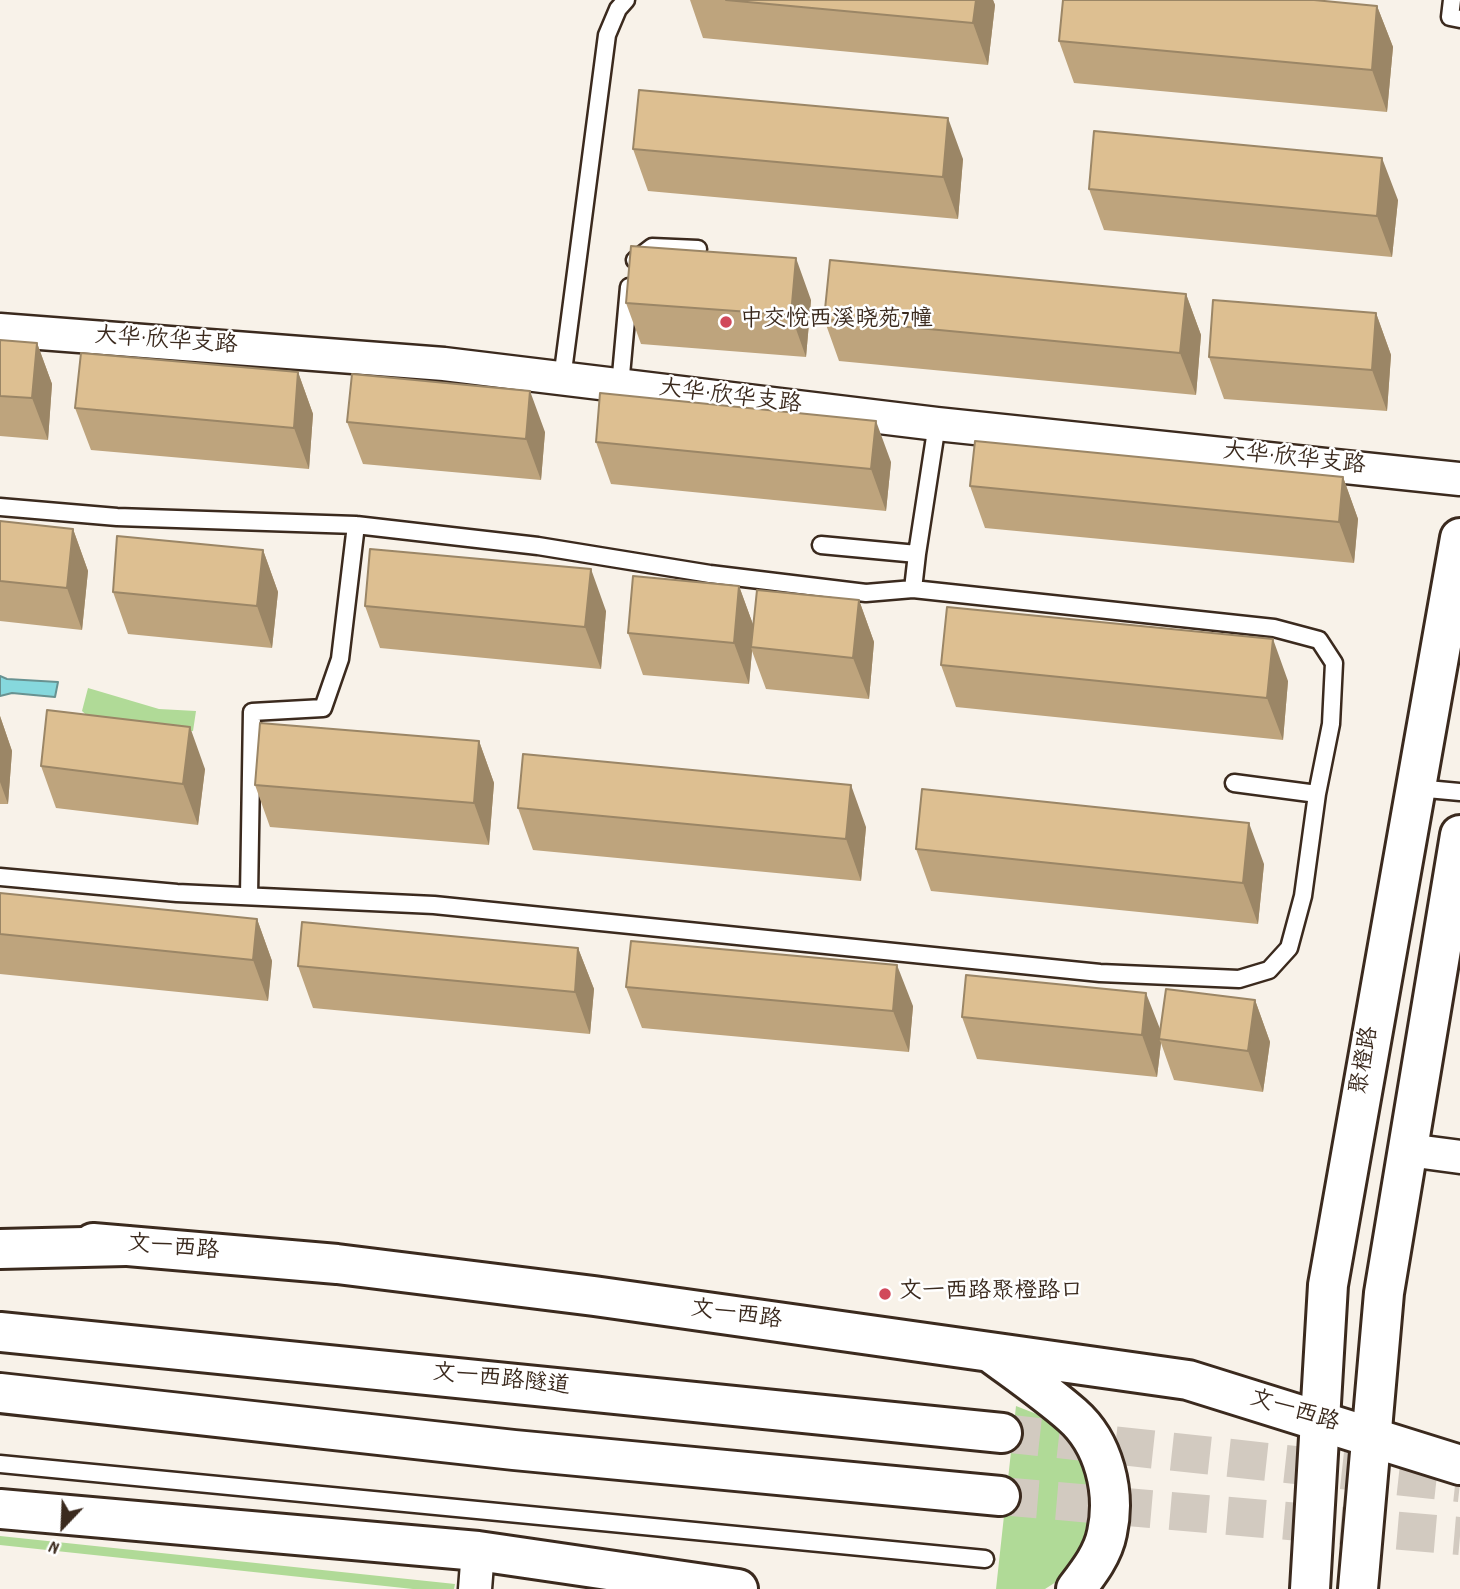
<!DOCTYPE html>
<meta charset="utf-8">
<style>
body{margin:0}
#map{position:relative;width:1460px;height:1589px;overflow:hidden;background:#f8f2e9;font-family:Dekko,sans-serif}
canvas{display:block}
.north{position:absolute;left:28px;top:1491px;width:70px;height:70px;-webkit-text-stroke:5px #fff;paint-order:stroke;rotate:203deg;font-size:19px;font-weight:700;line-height:28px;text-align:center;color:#3b2a1e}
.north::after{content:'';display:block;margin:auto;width:24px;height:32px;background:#3b2a1e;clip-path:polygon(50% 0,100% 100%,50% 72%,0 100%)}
</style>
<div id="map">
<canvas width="1460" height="1589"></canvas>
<div class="north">N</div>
</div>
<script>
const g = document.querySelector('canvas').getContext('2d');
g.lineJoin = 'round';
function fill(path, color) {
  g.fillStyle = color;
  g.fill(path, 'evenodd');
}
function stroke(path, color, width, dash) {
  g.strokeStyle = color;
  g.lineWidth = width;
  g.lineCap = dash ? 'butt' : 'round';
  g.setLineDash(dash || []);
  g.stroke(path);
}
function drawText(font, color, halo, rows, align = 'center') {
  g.font = font + ' Dekko,"LXGW WenKai TC",sans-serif';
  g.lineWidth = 5;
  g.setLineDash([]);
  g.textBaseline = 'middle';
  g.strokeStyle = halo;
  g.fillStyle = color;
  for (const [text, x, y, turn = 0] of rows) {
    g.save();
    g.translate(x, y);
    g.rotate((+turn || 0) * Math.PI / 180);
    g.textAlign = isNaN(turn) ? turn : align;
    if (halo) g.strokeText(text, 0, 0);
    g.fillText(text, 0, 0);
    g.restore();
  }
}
const green = new Path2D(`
 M88 688 159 709 196 711 193 731 166 734 95 723 82 711Z
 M1016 1406 1052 1420 1083 1448 1095 1490 1092 1542 1067 1575 1045 1589H996Z
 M0 1536 455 1584 454 1589H413L0 1545Z`);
const water = new Path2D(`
 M0 676 7 679 58 682 55 697 12 693 0 696Z`);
const trunkTunnel = new Path2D(`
 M1002 1433 1460 1483
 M1000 1496 1460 1536`);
const service = new Path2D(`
 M1452 0 1450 17 1460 19
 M635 260 652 247 698 249
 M562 379 607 35 618 9 626 0
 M620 386 629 287
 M0 507 117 517 356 525 538 546 710 574 866 593 913 589
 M821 545 917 554 937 424
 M917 554 913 589 1274 628 1319 640 1334 663 1331 724 1317 794 1234 783
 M1416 788 1460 792
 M0 877 177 893 434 905 1100 973 1239 979 1269 970 1289 948 1303 896 1317 794
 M249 896 252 712 323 708 340 659 356 525
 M0 1464 985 1559`);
const minor = new Path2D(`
 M0 330 444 364 937 424 1460 479
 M1408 1150 1460 1157
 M475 1589 478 1551`);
const tertiary = new Path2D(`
 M1310 1589 1328 1285 1460 538
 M1358 1589 1384 1293 1460 835`);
const primary = new Path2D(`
 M93 1243 337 1264 594 1296 1188 1380 1460 1465
 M991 1353C1018 1373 1047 1393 1072 1415 1104 1443 1116 1492 1107 1533 1103 1554 1089 1572 1076 1589
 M0 1509 478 1551 738 1589`);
const trunk = new Path2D(`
 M0 1249 126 1246
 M0 1332 1002 1433
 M0 1393 514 1450 1000 1496`);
const wall = new Path2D(`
 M690 0H993L995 5 988 65 703 38Z
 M1377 6 1393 47 1387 112 1074 83 1059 41Z
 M633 149 963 159 958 219 648 191Z
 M1089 189 1398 200 1392 257 1104 230Z
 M1186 294 1201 335 1196 395 839 361 824 319Z
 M811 300 806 357 641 344 626 303Z
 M1376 313 1391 355 1387 411 1224 399 1209 357Z
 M0 340 37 343 52 384 48 440 0 436Z
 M298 372 313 414 309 469 91 450 75 408Z
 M347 422 545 432 541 480 363 464Z
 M596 442 891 462 886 511 611 484Z
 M1343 477 1358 519 1354 563 985 528 970 486Z
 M0 521 73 529 88 571 82 630 0 621Z
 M263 550 278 592 272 648 128 634 113 592Z
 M739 586 753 625 859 600 874 642 869 699 766 689 752 651 749 684 643 675 628 633Z
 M365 606 606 611 601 669 380 648Z
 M941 665 1288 681 1283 740 956 707Z
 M0 716 12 751 8 804H0Z
 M479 741 494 783 489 845 270 827 255 785Z
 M41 766 205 769 198 825 56 808Z
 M518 808 866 827 861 881 533 850Z
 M916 849 1264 864 1258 924 931 891Z
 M0 893 257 919 272 961 268 1001 0 974Z
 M578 948 594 989 590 1034 313 1008 298 966Z
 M626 987 913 1006 909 1052 642 1028Z
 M1255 1000 1270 1042 1263 1092 1174 1080 1161 1043 1157 1077 977 1059 962 1017 1160 1031Z`);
const shadedWall = new Path2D(`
 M976 0H993L995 5 988 65 973 23Z
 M1377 6 1393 47 1387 112 1372 70Z
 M948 118 963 159 958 219 943 177Z
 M1382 158 1398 200 1392 257 1377 216Z
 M796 258 811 300 806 357 791 315Z
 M1186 294 1201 335 1196 395 1180 353Z
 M1376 313 1391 355 1387 411 1372 370Z
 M37 343 52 384 48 440 32 398Z
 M298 372 313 414 309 469 294 428Z
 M530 391 545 432 541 480 526 439Z
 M876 421 891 462 886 511 871 469Z
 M1343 477 1358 519 1354 563 1339 522Z
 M73 529 88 571 82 630 67 588Z
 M263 550 278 592 272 648 257 606Z
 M591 569 606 611 601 669 585 627Z
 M739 586 754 627 751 647 752 651 749 684 734 643Z
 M859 600 874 642 869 699 853 658Z
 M1273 639 1288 681 1283 740 1267 698Z
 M0 716 12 751 8 804 0 782Z
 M190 727 205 769 198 825 183 784Z
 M479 741 494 783 489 845 474 803Z
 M851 785 866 827 861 881 846 839Z
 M1249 823 1264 864 1258 924 1243 883Z
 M257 919 272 961 268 1001 253 960Z
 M578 948 594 989 590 1034 575 992Z
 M897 965 913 1006 909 1052 893 1011Z
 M1146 993 1162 1034 1159 1039 1161 1043 1157 1077 1142 1035Z
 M1255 1000 1270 1042 1263 1092 1248 1051Z`);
const building = new Path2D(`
 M726 0H976L973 23Z
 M1063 0H1314L1377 6 1372 70 1059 41Z
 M639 90 948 118 943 177 633 149Z
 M1094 131 1382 158 1377 216 1089 189Z
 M631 246 796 258 791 315 626 303Z
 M830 260 1186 294 1180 353 824 319Z
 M1213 300 1376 313 1372 370 1209 357Z
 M0 340 37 343 32 398 0 396Z
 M81 353 298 372 294 428 75 408Z
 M352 374 530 391 526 439 347 422Z
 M600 393 876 421 871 469 596 442Z
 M975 441 1343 477 1339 522 970 486Z
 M0 521 73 529 67 588 0 581Z
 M117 536 263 550 257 606 113 592Z
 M370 549 591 569 585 627 365 606Z
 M633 576 739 586 734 643 628 633Z
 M757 590 859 600 853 658 751 647Z
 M947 607 1273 639 1267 698 941 665Z
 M47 710 190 727 183 784 41 766Z
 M260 723 479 741 474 803 255 785Z
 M523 754 851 785 846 839 518 808Z
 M922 789 1249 823 1243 883 916 849Z
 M0 893 257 919 253 960 0 934Z
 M302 922 578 948 575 992 298 966Z
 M631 941 897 965 893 1011 626 987Z
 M966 975 1146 993 1142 1035 962 1017Z
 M1166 989 1255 1000 1248 1051 1159 1039Z`);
const markers = [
 [726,322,7,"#d1495b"],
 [885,1294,7,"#d1495b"]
];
const poiNames = [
 ["中交悦西溪晓苑7幢",740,322],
 ["文一西路聚橙路口",899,1294]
];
const streetNames = [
 ["大华·欣华支路",166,343,4],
 ["大华·欣华支路",730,399,7],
 ["大华·欣华支路",1294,461,6],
 ["聚橙路",1367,1061,-80],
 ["文一西路",173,1250,5],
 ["文一西路",736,1317,8],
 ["文一西路隧道",501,1382,6],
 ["文一西路",1294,1413,17]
];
fill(green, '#b0da97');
fill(water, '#86d8dd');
stroke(water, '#689291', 2);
stroke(trunkTunnel, '#d2cac0', 38, [38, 19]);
stroke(service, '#3b2a1e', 21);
stroke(minor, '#3b2a1e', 37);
stroke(tertiary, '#3b2a1e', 44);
stroke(primary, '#3b2a1e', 44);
stroke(trunk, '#3b2a1e', 44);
stroke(service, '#fff', 16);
stroke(minor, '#fff', 32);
stroke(tertiary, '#fff', 38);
stroke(primary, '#fff', 38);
stroke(trunk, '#fff', 38);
fill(wall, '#bea47d');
fill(shadedWall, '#9b8666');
fill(building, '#ddbf91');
stroke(building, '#9b8666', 2);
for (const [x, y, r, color] of markers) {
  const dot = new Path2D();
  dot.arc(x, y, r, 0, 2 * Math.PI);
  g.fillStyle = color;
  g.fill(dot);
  stroke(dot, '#fff', 2.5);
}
drawText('23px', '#3b2a1e', '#fff', poiNames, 'left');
drawText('23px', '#3b2a1e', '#fff', streetNames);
</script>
